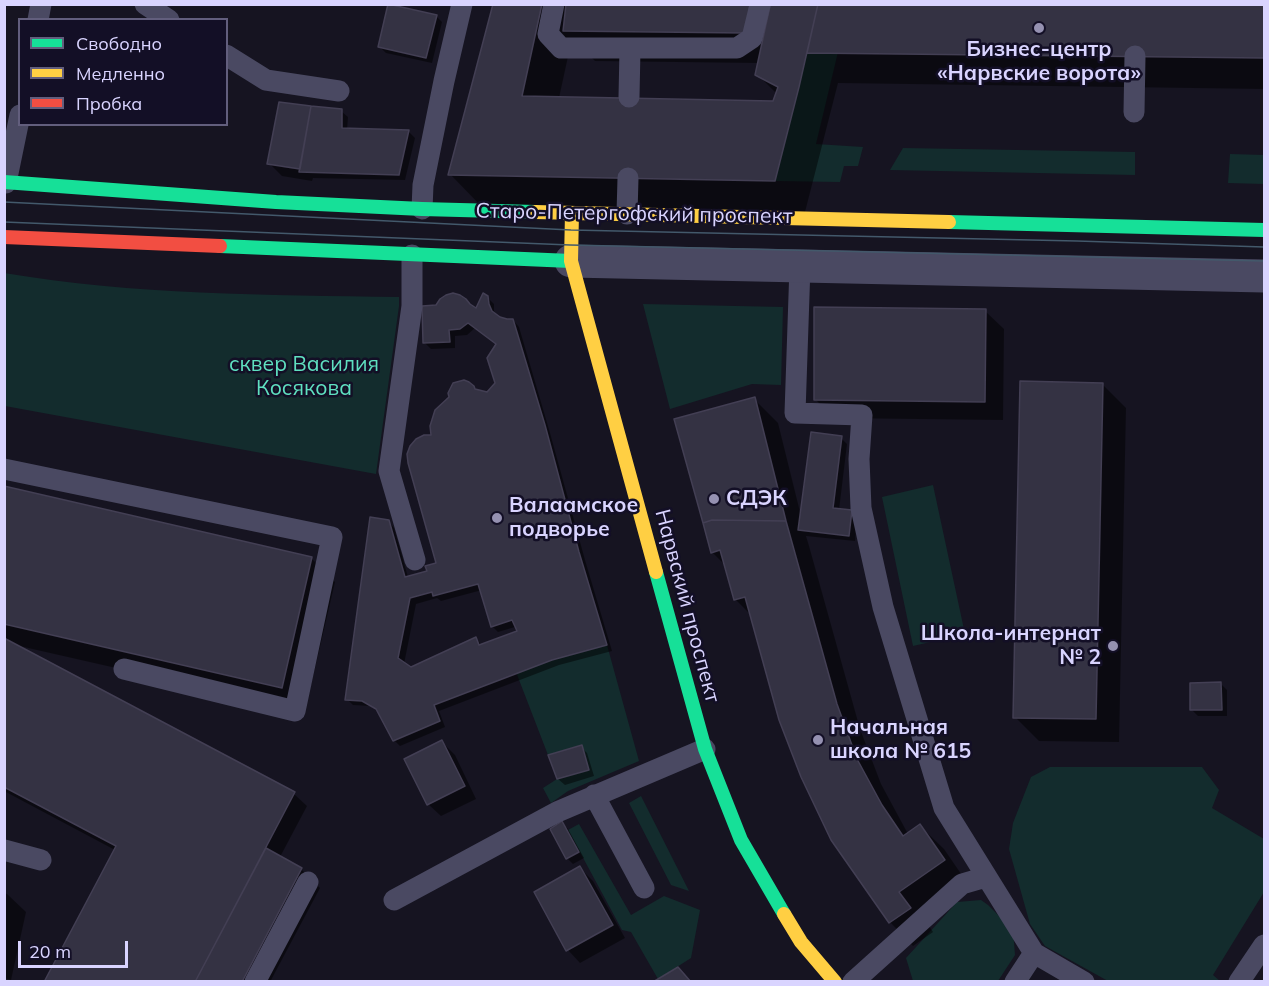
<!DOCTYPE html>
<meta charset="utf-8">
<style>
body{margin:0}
#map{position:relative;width:1269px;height:986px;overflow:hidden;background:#161421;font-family:Mulish,sans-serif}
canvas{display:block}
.frame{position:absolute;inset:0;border:6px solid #d9d4ff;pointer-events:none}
.legend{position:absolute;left:18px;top:18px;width:210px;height:108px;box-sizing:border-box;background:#130f26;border:2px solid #625e7d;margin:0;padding:8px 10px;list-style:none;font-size:18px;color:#d9d4ff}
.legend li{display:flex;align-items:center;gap:12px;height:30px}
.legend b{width:30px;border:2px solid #625e7d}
.scale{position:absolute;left:18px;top:941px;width:110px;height:27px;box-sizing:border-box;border:3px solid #d9d4ff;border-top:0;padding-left:8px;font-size:18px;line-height:21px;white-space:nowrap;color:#d9d4ff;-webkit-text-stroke:4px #130f26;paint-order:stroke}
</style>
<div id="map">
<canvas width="1269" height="986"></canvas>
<div class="frame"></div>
<ul class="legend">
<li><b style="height:8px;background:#16e098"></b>Свободно</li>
<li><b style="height:8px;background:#ffcf43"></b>Медленно</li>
<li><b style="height:8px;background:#f24e42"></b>Пробка</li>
</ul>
<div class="scale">20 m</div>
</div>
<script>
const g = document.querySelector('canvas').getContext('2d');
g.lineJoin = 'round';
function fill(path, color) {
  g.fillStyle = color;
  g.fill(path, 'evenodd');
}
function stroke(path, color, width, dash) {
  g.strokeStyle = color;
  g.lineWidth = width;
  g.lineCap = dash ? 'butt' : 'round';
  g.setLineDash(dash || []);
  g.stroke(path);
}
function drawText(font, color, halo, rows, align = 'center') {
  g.font = font + ' Mulish,sans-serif';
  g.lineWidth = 5;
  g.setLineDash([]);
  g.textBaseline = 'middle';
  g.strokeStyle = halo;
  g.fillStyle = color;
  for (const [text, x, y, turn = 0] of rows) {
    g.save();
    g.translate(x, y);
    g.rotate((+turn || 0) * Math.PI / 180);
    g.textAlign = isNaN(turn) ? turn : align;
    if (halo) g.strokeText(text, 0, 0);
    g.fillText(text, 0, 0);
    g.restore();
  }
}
const green = new Path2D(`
 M838 52 816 144 863 147 858 166H844L840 182 775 181 807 53Z
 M903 148 1135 152V175L890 170Z
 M1230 154 1264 155V184L1228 183Z
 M4 273C134 295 267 295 399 297V306L376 474 5 406Z
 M643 304 783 307 781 385 752 384 670 409Z
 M933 485 965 634 913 646 882 497Z
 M607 645 639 761 568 791 551 803 543 788 557 779 589 770 582 745 548 755 516 672 552 660Z
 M1050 767H1202L1219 790 1212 808 1264 839V892L1213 975 1220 981H1108L1045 946 1030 924 1009 849 1013 823 1031 777Z
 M641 796 689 891 671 885 629 803Z
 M579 824 631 915 664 896 700 910 691 958 658 979 631 932 622 930 568 830Z
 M981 900 988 905 1013 930 1015 955 998 981H913L906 958 957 902Z`);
const shadow = new Path2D(`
 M494 4H1264V89L838 83 805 212 480 205 450 174ZM572 38 595 61 759 63 757 74 777 94 774 103 559 98Z
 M436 16 442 22 432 63 386 53 380 47Z
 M341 111 348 117 347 130 409 132 415 138 405 180 313 178 312 181 282 176 269 163ZM282 164 307 168V171L282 167Z
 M487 297 494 304V311L497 316 499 318 513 320 519 327 550 433 585 560 612 651 559 665 439 711 445 727 400 746 394 740 380 712 370 706 353 705 347 699 388 521 394 528 408 577 428 572 438 564 432 436 477 391 488 394 496 384 498 345 475 328 467 335 455 336V348L431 349 425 343 476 310ZM482 590 492 626 498 632 515 627 519 632 482 645 476 639 411 668 404 664 416 604 437 598 441 601Z
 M985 311 1004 329 1003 420 834 418 815 399Z
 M1102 384 1126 408 1119 742 1039 741 1015 717Z
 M754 399 778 423 801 516 841 438 847 444 839 510 851 512 857 518 855 541 806 536 809 546 860 729 881 784 908 834 920 826 944 849 968 884 922 916 933 932 913 946 890 922 751 615 735 599 726 566 712 552Z
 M4 488 311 558 335 582 305 711 15 645 294 794 307 806 280 857 301 869 320 888 270 982H45L115 850 4 791Z
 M1221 684 1227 690V716H1198L1192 710Z
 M442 742 455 755 476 799 441 816 428 804Z
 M581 747 587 753 594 776 565 785 558 779Z
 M562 823 568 829 584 858 573 864 567 858Z
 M580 868 593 881 625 938 580 963 568 950Z
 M4 893 7 894 26 912 11 980 4 978Z`);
const building = new Path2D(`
 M388 4 437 15 426 58 378 47Z
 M493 4H542L522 96 773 101 778 87 755 75 770 6 756 4H818L799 87 775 181 448 175Z
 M566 4H750L746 33 563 31Z
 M818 4H1264V58L807 53Z
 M279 102 311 106 300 169 267 164Z
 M311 106 342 109V128L409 130 399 175 299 172Z
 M453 293 460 295 466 299 470 304 476 308 483 293 488 296 489 304 492 311 500 317 507 319H513L545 425 579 552 607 645 552 660 434 705 440 721 393 741 376 709 362 701 345 700 370 517 389 520 405 577 427 571 425 566 436 563 408 463 407 454 410 446 416 439 424 435H431L430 426 435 410 449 397 448 393 453 383 464 380 469 382 474 386 475 389 487 392 495 383 487 358 496 344 468 323 460 329 449 330 450 342 423 343 422 306 436 305 440 299 446 295ZM478 584 491 627 512 620 517 631 479 645 476 637 411 667 398 658 410 598 432 592 433 596Z
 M814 307 986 309 985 402 814 400Z
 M1020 381 1103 383 1096 719 1013 718Z
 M755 397 786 521 712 520 703 523 674 419Z
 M811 432 842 436 833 508 852 510 849 536 798 530Z
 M4 486 312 557 282 688 4 624Z
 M712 520 786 521 837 704 857 759 882 805 903 836 920 824 945 860 899 892 911 908 889 923 831 840 801 777 779 720 745 597 734 600 720 550 711 553 703 523Z
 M4 638 295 792 195 982H44L116 846 4 787Z
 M1221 682 1222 710H1190V683Z
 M442 740 465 786 427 805 404 759Z
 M582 745 589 770 557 779 548 755Z
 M562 821 579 852 566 859 550 829Z
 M266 848 302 868 242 982H195Z
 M580 866 613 925 566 951 534 892Z
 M678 967 691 982H653Z`);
const lane = new Path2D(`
 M145 4 169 20
 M554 4 548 34 561 48H737L752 38 760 5
 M38 20 41 4
 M226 55 266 80 339 91
 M629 97 630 49
 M1134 112 1135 56
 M6 183 20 115
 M422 209 423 185 444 81 462 4
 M627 214 628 178
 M412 255V306L389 471 415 560
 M800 266 795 413 862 415 859 459 861 508 883 607 944 808 1034 953 1015 982
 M4 469 332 537 295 711 124 669
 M594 795 644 888
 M4 850 41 860
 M394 900 557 812 705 749
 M1034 953 1084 982
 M255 982 308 882
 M853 982 962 884 986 877
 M1239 982 1264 945`);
const street = new Path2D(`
 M571 261 1264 276`);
const fast = new Path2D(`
 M4 182 276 202 422 209 535 212
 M949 222 1264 230
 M220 246 571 261
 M656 572 705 749 741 840 784 914`);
const slow = new Path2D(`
 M535 212 949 222
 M572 213 571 261 656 572
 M784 914 801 942 835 982`);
const jam = new Path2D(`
 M4 237 220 246`);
const tram = new Path2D(`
 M4 202 571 230 1077 241 1264 247
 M4 222 570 245 1264 261`);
const markers = [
 [1039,28,6,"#9591b1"],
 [714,499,6,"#9591b1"],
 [497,518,6,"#9591b1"],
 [1113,646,6,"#9591b1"],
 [818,740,6,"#9591b1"]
];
const poiNames = [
 ["Бизнес-центр",1039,50,"center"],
 ["«Нарвские ворота»",1039,74,"center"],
 ["СДЭК",726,499],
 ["Валаамское",509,506],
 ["подворье",509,530],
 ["Школа-интернат",1101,634,"right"],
 ["№ 2",1101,658,"right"],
 ["Начальная",830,728],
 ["школа № 615",830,752]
];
const streetNames = [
 ["Старо-Петергофский проспект",634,214,1],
 ["Нарвский проспект",687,606,75]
];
const parkNames = [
 ["сквер Василия",304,365],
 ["Косякова",304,389]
];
fill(green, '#132c2d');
fill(shadow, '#0007');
fill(building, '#343243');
stroke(building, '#433f54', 1.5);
stroke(lane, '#4a4962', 21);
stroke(street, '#4a4962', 33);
stroke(fast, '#16e098', 14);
stroke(slow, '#ffcf43', 14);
stroke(jam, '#f24e42', 14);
stroke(tram, '#43596b', 1.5);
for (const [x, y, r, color] of markers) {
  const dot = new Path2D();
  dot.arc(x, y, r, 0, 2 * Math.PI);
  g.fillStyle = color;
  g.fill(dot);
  stroke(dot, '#130f26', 2);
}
drawText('bold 21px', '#d9d4ff', '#130f26', poiNames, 'left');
drawText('21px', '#d9d4ff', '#130f26', streetNames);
drawText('21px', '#5fe0c0', '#130f26', parkNames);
</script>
